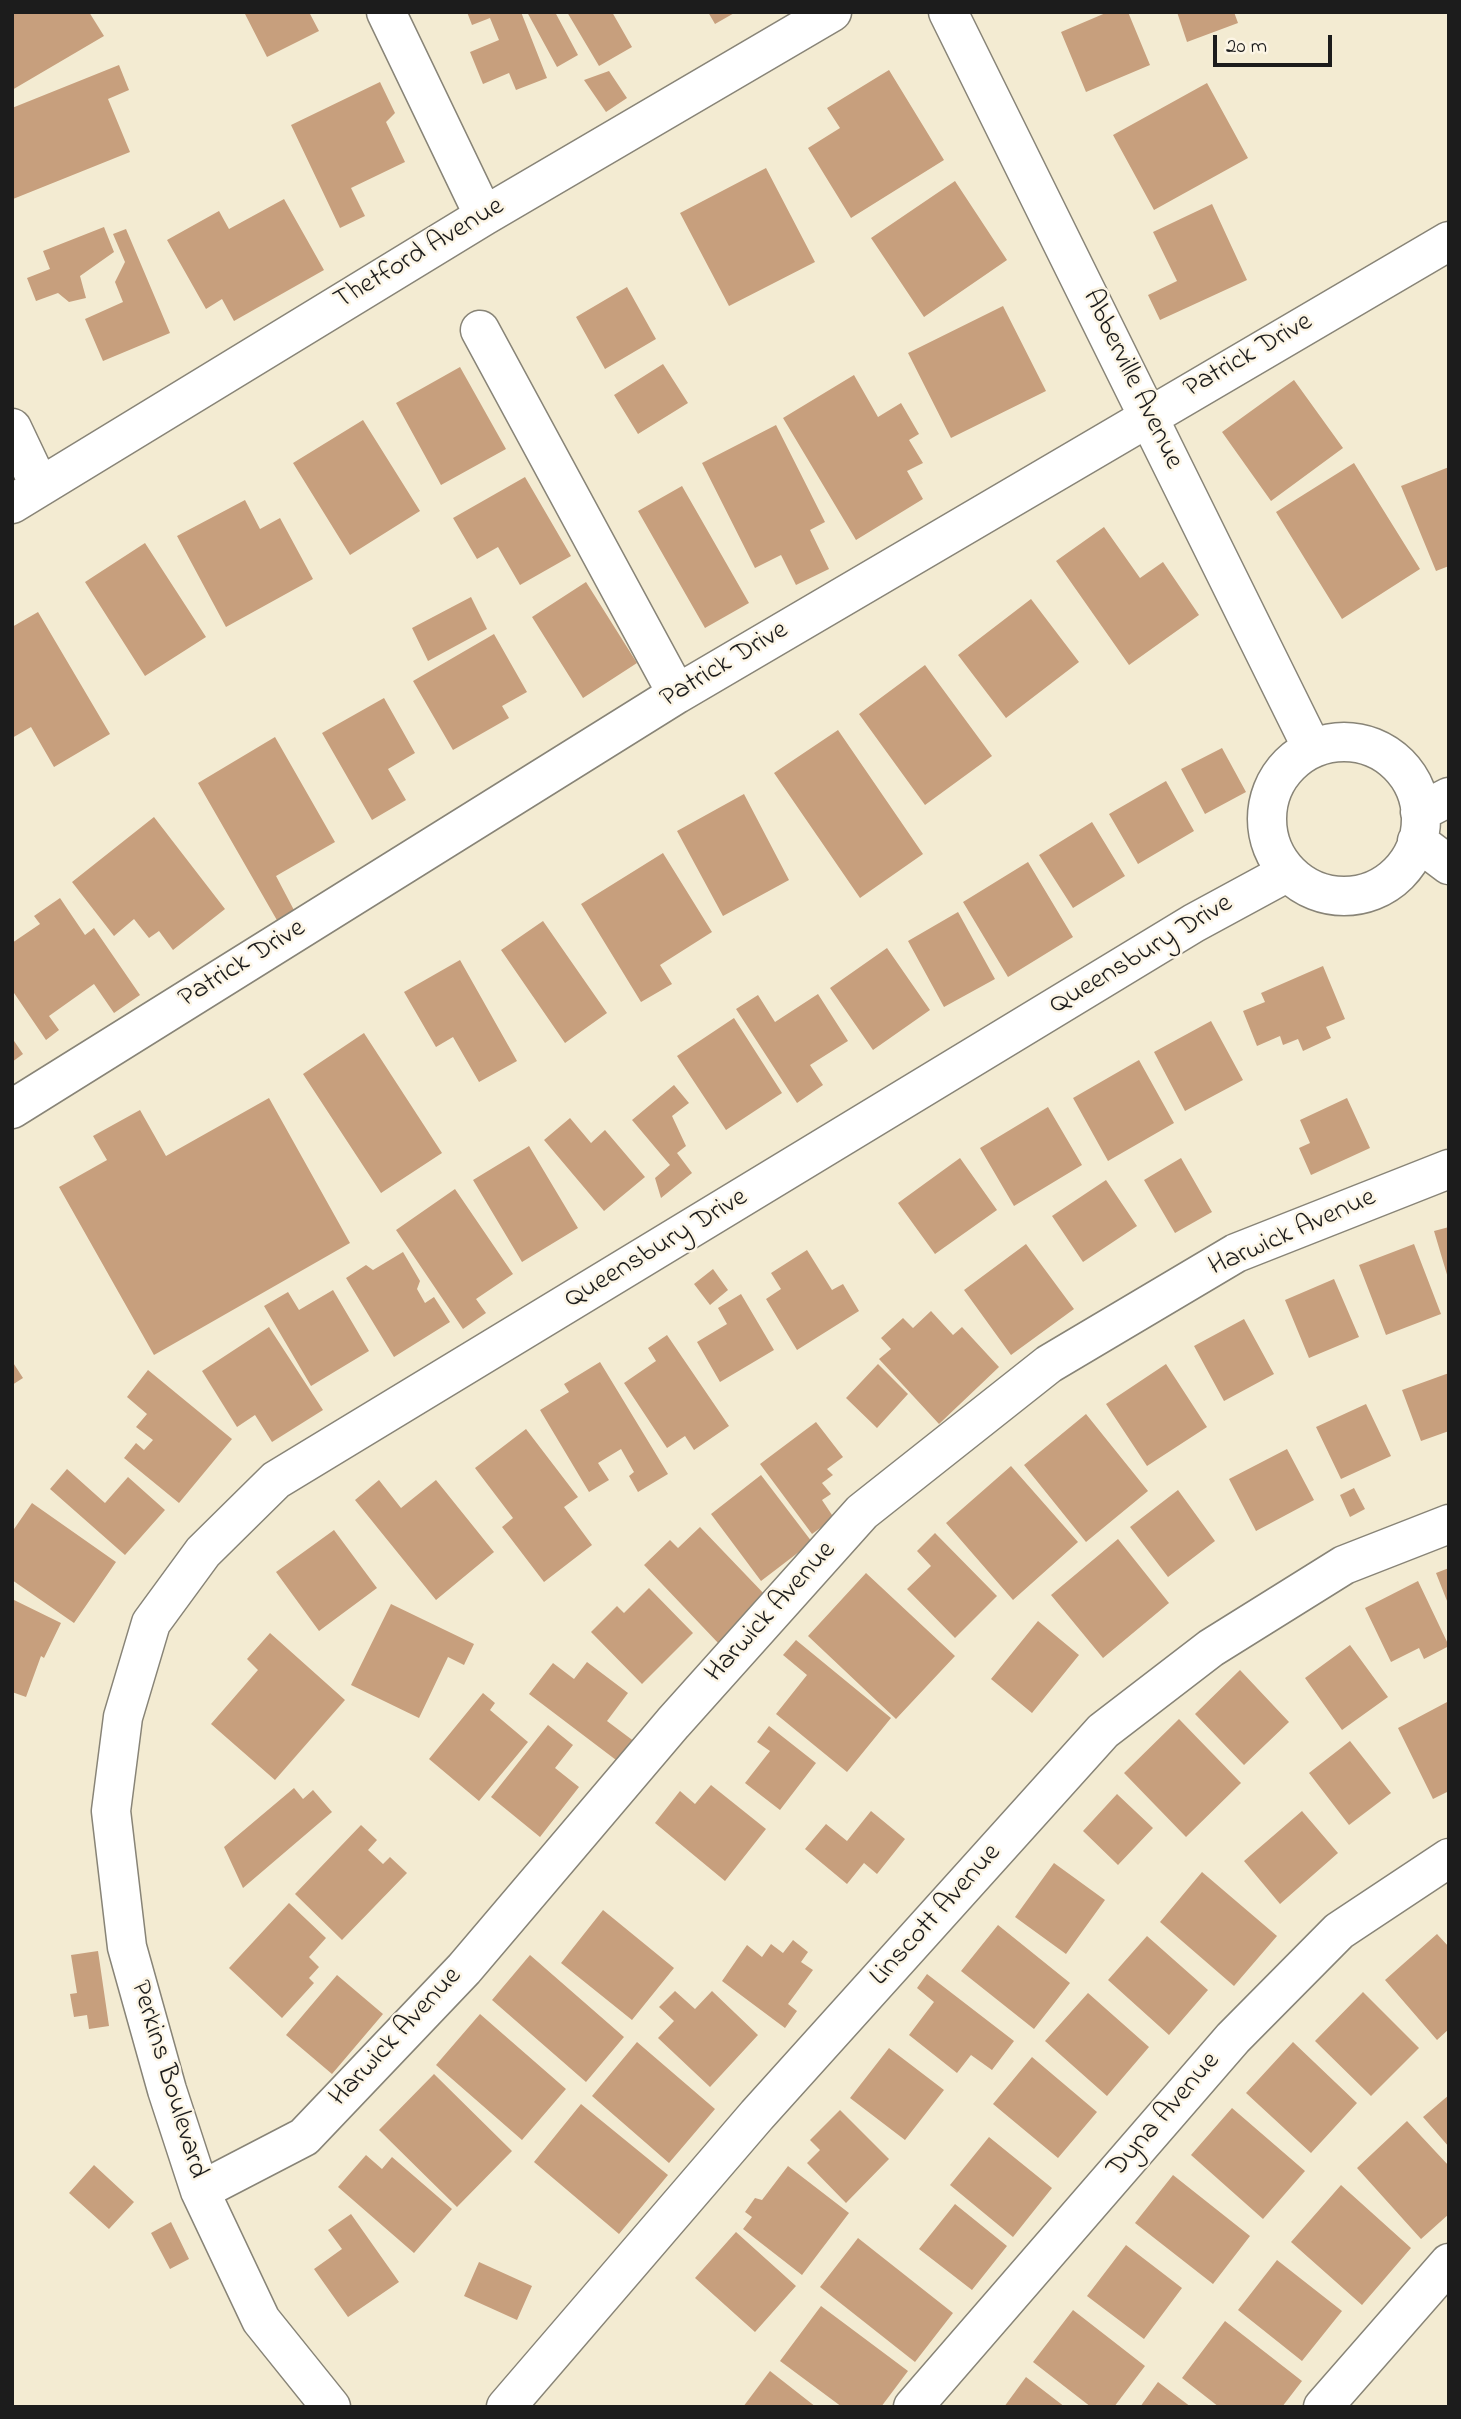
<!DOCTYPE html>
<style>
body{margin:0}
#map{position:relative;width:1461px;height:2419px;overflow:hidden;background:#f3ebd2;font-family:"Indie Flower",sans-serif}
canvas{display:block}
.frame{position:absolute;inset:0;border:14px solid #1c1c1c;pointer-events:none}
.scale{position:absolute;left:1213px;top:35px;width:119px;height:32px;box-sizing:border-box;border:4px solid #1c1c1c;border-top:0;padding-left:9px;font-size:21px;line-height:24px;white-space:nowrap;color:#1c1c1c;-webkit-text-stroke:5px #fcf5e5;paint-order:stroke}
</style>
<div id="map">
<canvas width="1461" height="2419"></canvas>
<div class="frame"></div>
<div class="scale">20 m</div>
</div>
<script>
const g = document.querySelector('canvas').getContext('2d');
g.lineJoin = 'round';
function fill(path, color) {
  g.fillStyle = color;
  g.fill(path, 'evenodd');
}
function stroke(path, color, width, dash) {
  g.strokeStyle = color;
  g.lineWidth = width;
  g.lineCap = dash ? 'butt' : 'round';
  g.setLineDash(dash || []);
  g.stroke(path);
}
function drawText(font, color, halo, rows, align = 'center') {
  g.font = font + ' "Indie Flower",sans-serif';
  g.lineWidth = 5;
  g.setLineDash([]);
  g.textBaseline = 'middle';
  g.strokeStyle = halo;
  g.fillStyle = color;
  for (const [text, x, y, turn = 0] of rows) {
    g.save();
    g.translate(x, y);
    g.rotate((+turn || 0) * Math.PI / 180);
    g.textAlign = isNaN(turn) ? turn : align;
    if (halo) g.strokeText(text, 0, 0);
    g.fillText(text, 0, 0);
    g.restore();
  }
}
const building = new Path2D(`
 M12 12H89L104 36 12 90Z
 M244 12H309L319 31 267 57Z
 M467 12H521L547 78 516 90 509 73 483 84 470 52 499 40 490 18 472 25Z
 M527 12H555L578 55 557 67Z
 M567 12H612L632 47 599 66Z
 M708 12H736L715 24Z
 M1108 12H1128L1150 65 1086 92 1061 32Z
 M1177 12H1234L1238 23 1187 42Z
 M119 65 129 90 108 99 130 152 13 199 12 108Z
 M889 70 944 160 851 218 808 148 840 128 827 108Z
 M609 71 627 98 606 112 584 80Z
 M380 82 395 113 386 122 405 162 351 188 365 216 340 228 291 125Z
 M1207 83 1248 158 1154 210 1113 135Z
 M766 168 815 262 729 306 680 213Z
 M955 181 1007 260 924 317 871 238Z
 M284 199 324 270 234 321 222 299 206 309 167 240 219 211 229 229Z
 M1212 204 1247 280 1160 320 1148 295 1177 281 1153 232Z
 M104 227 114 252 80 276 86 298 69 302 58 293 36 301 27 278 50 269 43 251Z
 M126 229 170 333 103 361 85 319 123 302 115 282 125 262 113 234Z
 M627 287 656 339 605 369 576 317Z
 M1003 306 1046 391 951 438 908 353Z
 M663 364 688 403 638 434 614 395Z
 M460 367 506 449 441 485 396 403Z
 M854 375 878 417 901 403 919 434 909 440 923 463 907 471 923 499 856 540 783 418Z
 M1294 380 1343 448 1271 501 1222 432Z
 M363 420 420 511 350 555 293 463Z
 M776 425 825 522 810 530 829 569 796 585 781 555 755 568 702 463Z
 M1354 463 1420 569 1342 619 1276 512Z
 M1449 467V566L1436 571 1401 486Z
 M525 477 571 556 520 585 498 547 477 559 453 518Z
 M682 486 749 603 705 628 638 511Z
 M245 500 260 529 280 518 313 579 226 627 177 536Z
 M1104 527 1140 578 1163 562 1199 615 1129 665 1056 561Z
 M145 543 206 637 145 676 85 582Z
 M586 582 637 663 583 698 532 617Z
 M471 597 487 629 428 661 412 628Z
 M1031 599 1079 662 1006 718 958 655Z
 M38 612 110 734 54 767 31 727 12 738V627Z
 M494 634 527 692 502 706 509 718 453 750 413 681Z
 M925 665 992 756 925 805 859 714Z
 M384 698 415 753 388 769 406 800 372 820 322 733Z
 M838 730 923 854 860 898 774 773Z
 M275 737 335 842 276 876 295 912 278 922 198 783Z
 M1222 748 1246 792 1205 814 1181 769Z
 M1166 781 1194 831 1138 864 1109 814Z
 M744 794 789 880 723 916 677 831Z
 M154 817 225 909 173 950 159 931 149 938 134 919 114 936 72 882Z
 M1092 822 1125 876 1073 908 1039 855Z
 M663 853 712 932 660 965 672 984 641 1002 581 904Z
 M1028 862 1073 937 1008 977 963 902Z
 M60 898 85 935 94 928 140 995 114 1013 94 984 49 1016 59 1030 46 1040 12 990V943L40 924 34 916Z
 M958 912 995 979 944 1007 908 941Z
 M543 921 607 1013 565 1043 501 950Z
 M887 948 930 1010 873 1050 830 988Z
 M460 960 517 1061 479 1082 453 1037 436 1047 404 992Z
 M1323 966 1345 1019 1326 1027 1331 1038 1303 1051 1298 1039 1283 1045 1280 1036 1257 1046 1243 1011 1265 1002 1261 993Z
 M818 994 848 1041 810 1065 823 1085 797 1103 736 1009 758 995 775 1022Z
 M734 1018 782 1093 726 1130 677 1056Z
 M1211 1021 1243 1080 1185 1111 1154 1052Z
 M364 1033 442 1153 381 1193 303 1074Z
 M12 1038 23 1054 12 1062Z
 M1139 1060 1174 1123 1108 1161 1073 1098Z
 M674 1085 689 1103 672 1116 686 1146 677 1153 692 1173 661 1198 655 1178 670 1165 632 1120Z
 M269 1098 350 1243 154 1355 59 1187 107 1160 93 1136 140 1110 166 1156Z
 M1347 1098 1370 1148 1311 1175 1299 1148 1310 1143 1300 1120Z
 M1048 1107 1082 1165 1014 1206 980 1148Z
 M570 1118 591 1143 605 1130 645 1177 604 1211 544 1140Z
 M529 1146 578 1228 522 1262 473 1180Z
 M960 1158 997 1210 935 1254 898 1203Z
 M1181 1158 1212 1212 1175 1233 1144 1180Z
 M1106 1180 1137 1226 1083 1262 1052 1216Z
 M455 1189 513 1274 476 1299 486 1313 463 1329 396 1230Z
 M1449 1227V1278H1448L1434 1231Z
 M1026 1244 1074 1309 1011 1355 964 1290Z
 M1414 1244 1441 1314 1386 1335 1359 1265Z
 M807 1250 832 1290 843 1284 859 1311 797 1350 766 1299 781 1289 771 1273Z
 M403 1252 420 1281 417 1289 425 1303 434 1297 450 1322 394 1357 346 1278 366 1265 373 1270Z
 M713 1269 728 1290 710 1305 694 1284Z
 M1334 1279 1359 1337 1309 1358 1285 1300Z
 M333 1290 369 1351 311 1386 264 1306 288 1292 299 1310Z
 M741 1294 774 1350 720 1382 697 1342 727 1324 718 1308Z
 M931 1311 953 1335 962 1327 999 1367 939 1424 879 1359 891 1349 881 1338 903 1318 913 1328Z
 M1244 1319 1274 1374 1224 1401 1194 1346Z
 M269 1327 323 1410 272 1442 255 1415 237 1427 202 1371Z
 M667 1335 729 1426 694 1450 685 1436 667 1448 624 1383 656 1361 648 1348Z
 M12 1361 23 1378 12 1385Z
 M600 1362 668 1474 638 1492 629 1476 634 1472 621 1449 598 1463 609 1480 589 1492 540 1410 569 1392 564 1384Z
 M878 1364 908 1394 877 1428 846 1398Z
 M1166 1364 1207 1427 1147 1466 1106 1404Z
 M148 1370 232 1439 179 1503 124 1458 136 1443 144 1450 153 1440 136 1427 147 1414 127 1397Z
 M1449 1373V1431L1421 1441 1402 1390Z
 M1366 1404 1391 1456 1341 1479 1316 1427Z
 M1086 1414 1148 1491 1086 1542 1024 1465Z
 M816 1422 843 1457 827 1469 833 1475 822 1483 831 1494 822 1500 834 1518 812 1534 760 1464Z
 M526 1429 578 1497 564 1507 592 1545 544 1582 502 1527 513 1518 475 1468Z
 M1287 1449 1314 1500 1256 1531 1229 1479Z
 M1011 1466 1078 1542 1013 1600 946 1523Z
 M67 1469 105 1503 128 1477 165 1510 125 1555 50 1489Z
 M761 1475 812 1542 761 1581 711 1514Z
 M379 1480 401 1508 436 1480 494 1552 436 1600 355 1500Z
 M1354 1488 1365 1509 1350 1517 1340 1495Z
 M1178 1490 1215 1541 1168 1577 1130 1527Z
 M32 1503 116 1562 74 1623 12 1580V1532Z
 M700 1527 768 1598 720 1645 644 1565 670 1540 678 1548Z
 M334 1530 377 1588 319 1631 276 1572Z
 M935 1533 997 1596 955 1638 907 1589 931 1566 917 1551Z
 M1118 1539 1169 1603 1103 1658 1051 1595Z
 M1449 1568V1606L1436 1573Z
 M866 1573 955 1656 896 1719 808 1636Z
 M1418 1581 1449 1646 1424 1659 1419 1648 1391 1662 1365 1608Z
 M649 1588 693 1633 642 1684 591 1632 617 1606 624 1613Z
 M12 1599 61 1623 44 1658 41 1656 26 1697 12 1692Z
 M391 1604 474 1644 464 1665 448 1657 419 1718 351 1685Z
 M1038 1621 1079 1655 1032 1713 991 1679Z
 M270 1633 345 1700 275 1780 211 1724 258 1670 247 1659Z
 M796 1640 891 1718 847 1772 776 1714 807 1675 783 1655Z
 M1350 1645 1388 1697 1342 1730 1305 1678Z
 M587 1662 628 1693 607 1721 635 1742 620 1763 529 1694 553 1663 574 1679Z
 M1240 1670 1289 1722 1244 1765 1195 1714Z
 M483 1693 495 1703 490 1710 528 1742 479 1801 429 1759Z
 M1449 1701V1791L1433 1799 1398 1728Z
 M1179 1719 1241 1783 1186 1837 1124 1773Z
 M548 1725 573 1745 555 1768 579 1787 540 1837 491 1797Z
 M769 1726 816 1763 780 1810 745 1783 770 1751 757 1742Z
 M1350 1741 1391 1793 1349 1825 1309 1773Z
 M711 1785 766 1829 725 1881 655 1823 680 1791 695 1804Z
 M294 1788 303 1799 313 1790 332 1812 243 1888 224 1847Z
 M1117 1794 1153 1828 1118 1865 1083 1831Z
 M871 1811 905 1839 877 1874 864 1863 847 1884 805 1849 826 1824 847 1841Z
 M1302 1811 1338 1853 1280 1904 1244 1861Z
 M361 1825 377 1840 368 1850 383 1864 390 1857 407 1873 342 1940 295 1894Z
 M1054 1863 1105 1900 1066 1954 1015 1917Z
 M1202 1872 1277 1936 1234 1986 1160 1922Z
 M289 1903 326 1938 309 1957 319 1967 309 1978 314 1983 282 2018 229 1968Z
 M603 1910 674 1968 632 2020 561 1963Z
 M998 1925 1070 1983 1034 2029 961 1971Z
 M1437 1934 1449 1947V2029L1437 2040 1385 1980Z
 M1147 1936 1208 1990 1169 2035 1108 1980Z
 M793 1940 808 1952 801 1962 813 1970 788 2004 797 2011 785 2028 722 1981 747 1945 762 1957 771 1944 783 1953Z
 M98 1951 109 2026 89 2029 87 2015 74 2017 70 1994 77 1993 71 1955Z
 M530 1955 624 2037 586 2082 492 2000Z
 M927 1974 1014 2041 992 2070 971 2055 957 2073 909 2035 934 2002 917 1988Z
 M337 1975 383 2014 332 2074 286 2035Z
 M675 1991 695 2009 712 1991 758 2035 710 2087 658 2038 674 2021 659 2007Z
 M1363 1992 1419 2048 1371 2096 1315 2041Z
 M1088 1993 1149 2047 1107 2096 1045 2041Z
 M480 2014 566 2089 522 2140 436 2065Z
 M637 2042 715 2109 669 2163 592 2096Z
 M1293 2042 1357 2103 1311 2153 1246 2093Z
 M889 2048 944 2090 905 2140 850 2098Z
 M1032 2057 1097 2112 1058 2158 993 2104Z
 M434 2074 512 2151 457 2207 379 2130Z
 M1449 2095V2147L1423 2117Z
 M581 2104 668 2175 619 2234 534 2162Z
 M1232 2108 1305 2171 1263 2219 1191 2155Z
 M840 2110 889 2159 846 2203 807 2163 820 2150 810 2140Z
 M1407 2121 1449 2166V2214L1421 2239 1357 2168Z
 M989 2137 1052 2188 1013 2237 950 2185Z
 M366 2155 382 2169 392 2157 452 2209 414 2253 338 2187Z
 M94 2165 134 2202 109 2229 69 2193Z
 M788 2166 849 2213 802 2275 743 2229 752 2217 745 2212 755 2198 762 2200Z
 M1173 2175 1250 2236 1213 2284 1135 2223Z
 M1341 2185 1411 2248 1362 2305 1291 2242Z
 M955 2204 1007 2246 972 2290 919 2249Z
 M351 2214 399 2282 348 2317 314 2269 342 2249 328 2230Z
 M171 2222 189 2259 170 2269 151 2233Z
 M736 2232 796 2286 755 2332 695 2278Z
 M858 2238 953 2313 915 2362 820 2287Z
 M1126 2245 1182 2288 1144 2339 1087 2296Z
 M1277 2260 1342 2311 1302 2361 1238 2310Z
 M479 2262 532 2286 517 2320 464 2296Z
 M821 2306 908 2371 881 2407H842L780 2361Z
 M1073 2310 1145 2366 1114 2407H1091L1033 2362Z
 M1225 2321 1302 2381 1282 2407H1219L1182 2378Z
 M770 2371 816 2407H743Z
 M1026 2377 1065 2407H1004Z
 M1158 2382 1191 2407H1140Z`);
const minor = new Path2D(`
 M386 12 484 216
 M948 12 1312 748
 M480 330 677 694
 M12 428 40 487
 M12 504 484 216 832 12
 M1267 819a77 77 0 1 1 154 0a77 77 0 1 1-154 0Z
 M1420 812 1449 797
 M1417 841 1449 865
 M12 1109 677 694 1449 241
 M200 2191 304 2137 464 1969 673 1723 862 1512 1049 1364 1236 1253 1449 1169
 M331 2407 261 2320 200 2191 167 2090 127 1947 111 1811 123 1717 151 1623 203 1552 276 1480 1194 923 1288 872
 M506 2407 757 2115 1103 1731 1211 1648 1344 1565 1449 1524
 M913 2407 1233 2038 1339 1931 1449 1858
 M1323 2407 1449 2263`);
const streetNames = [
 ["Thetford Avenue",420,255,-31],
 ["Patrick Drive",1249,357,-30],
 ["Abberville Avenue",1131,380,64],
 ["Patrick Drive",725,666,-31],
 ["Queensbury Drive",1142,956,-31],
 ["Patrick Drive",243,965,-32],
 ["Harwick Avenue",1293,1234,-24],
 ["Queensbury Drive",657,1250,-31],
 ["Harwick Avenue",772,1613,-48],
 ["Linscott Avenue",937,1916,-48],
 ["Harwick Avenue",397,2038,-47],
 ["Perkins Boulevard",167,2080,73],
 ["Dyna Avenue",1165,2116,-49]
];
fill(building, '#c79f7d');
stroke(minor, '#888477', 41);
stroke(minor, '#fff', 38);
drawText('28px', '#1c1c1c', '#fcf5e5', streetNames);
</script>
